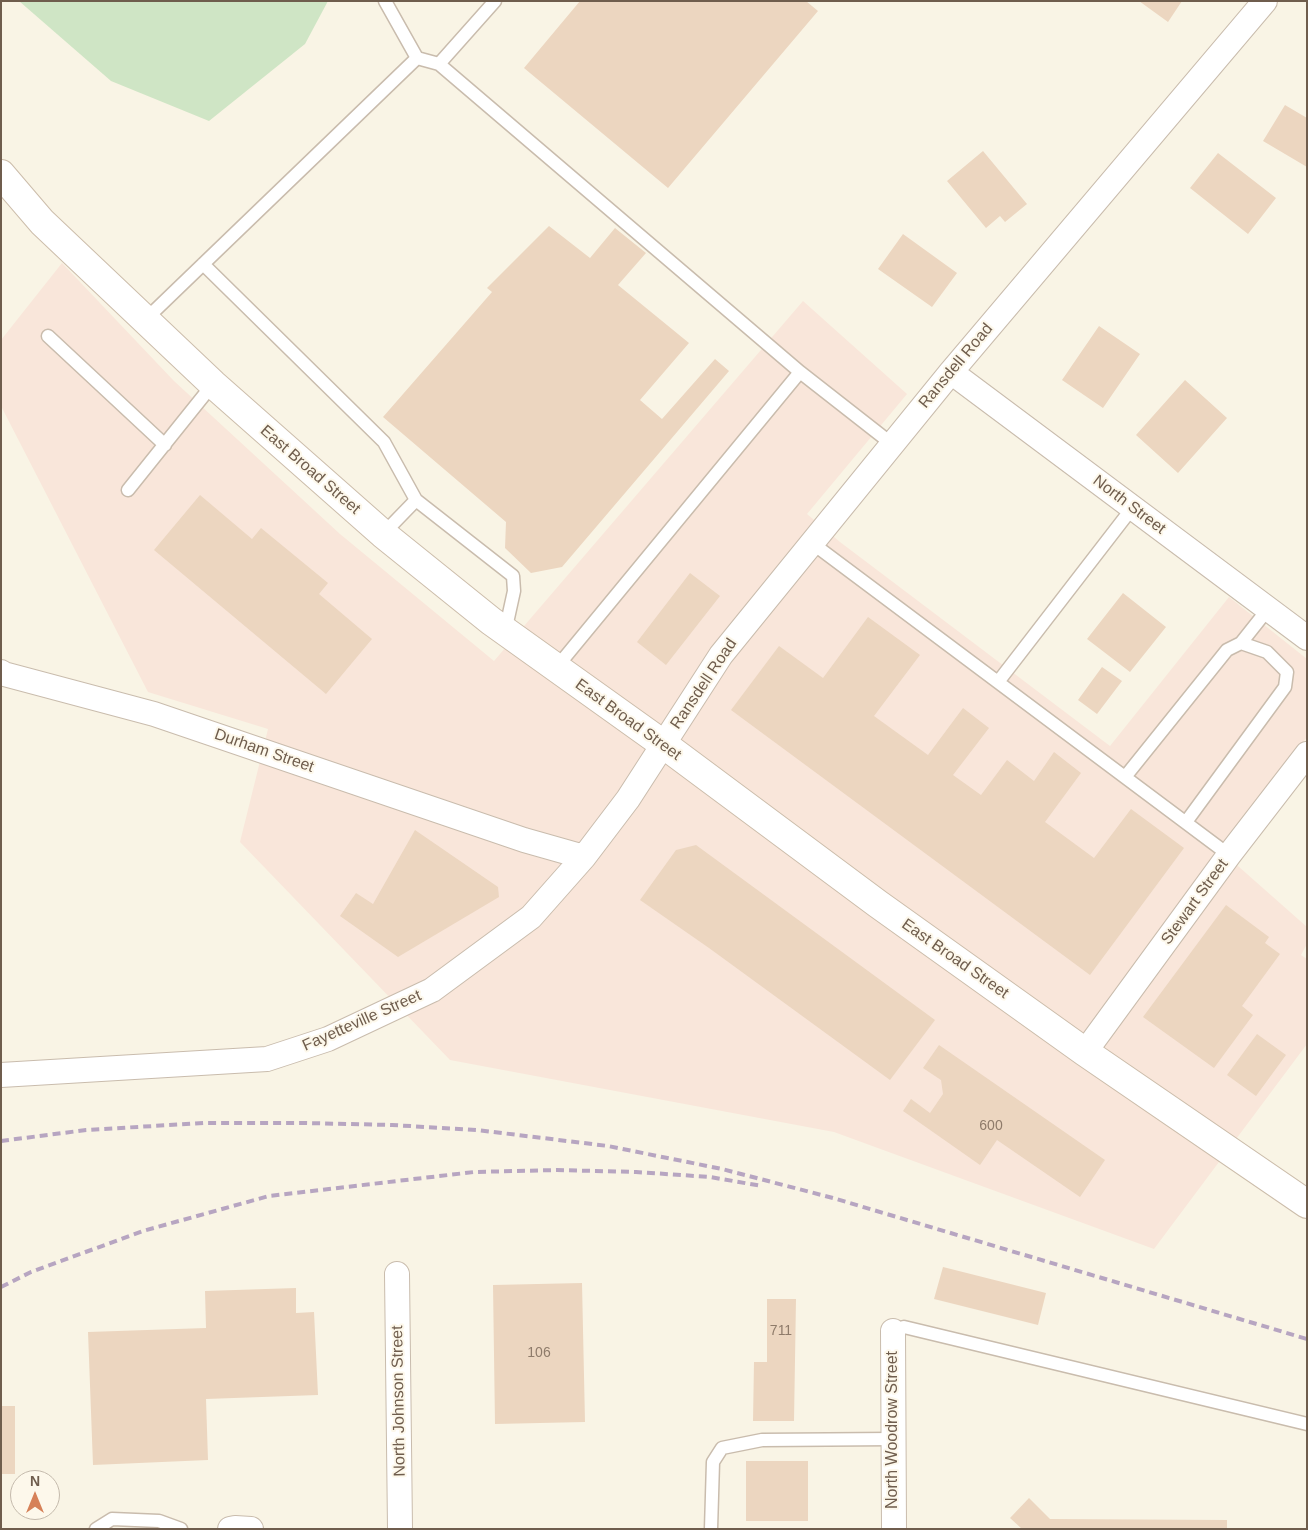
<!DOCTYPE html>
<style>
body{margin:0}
#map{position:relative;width:1308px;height:1530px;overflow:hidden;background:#f9f4e5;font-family:Helvetica,sans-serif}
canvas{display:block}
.frame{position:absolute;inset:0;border:2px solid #6f5d4d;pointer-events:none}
.north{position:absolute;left:10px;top:1470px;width:50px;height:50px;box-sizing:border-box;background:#fdf8eb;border:1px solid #c4baac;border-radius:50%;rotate:0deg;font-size:14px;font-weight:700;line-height:20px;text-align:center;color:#6f5d4d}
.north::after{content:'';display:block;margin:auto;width:18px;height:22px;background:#d68158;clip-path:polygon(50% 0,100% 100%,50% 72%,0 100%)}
</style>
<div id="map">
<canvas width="1308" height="1530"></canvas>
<div class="frame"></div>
<div class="north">N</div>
</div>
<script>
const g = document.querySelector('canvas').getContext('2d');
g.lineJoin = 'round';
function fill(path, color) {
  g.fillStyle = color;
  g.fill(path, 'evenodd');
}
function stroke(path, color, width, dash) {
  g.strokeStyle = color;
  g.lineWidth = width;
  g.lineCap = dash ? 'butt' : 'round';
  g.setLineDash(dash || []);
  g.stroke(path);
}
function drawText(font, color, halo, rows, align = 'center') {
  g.font = font + ' Helvetica,sans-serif';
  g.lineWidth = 4;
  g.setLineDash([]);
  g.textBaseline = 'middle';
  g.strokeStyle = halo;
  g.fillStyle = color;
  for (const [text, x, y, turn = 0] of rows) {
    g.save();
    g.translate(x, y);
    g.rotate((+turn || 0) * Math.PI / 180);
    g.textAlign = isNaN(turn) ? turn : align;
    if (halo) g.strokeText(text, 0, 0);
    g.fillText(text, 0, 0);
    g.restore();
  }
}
const commercial = new Path2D(`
 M62 263 174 381 340 534 494 661 803 301 907 394 807 514 840 542 1110 746 1229 597 1307 659V737L1221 851 1307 927V944L1301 955 1307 959V1044L1154 1249 834 1132 450 1060 240 842 268 729 148 692 1 406V340Z`);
const green = new Path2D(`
 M19 1H328L305 44 209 121 111 81Z`);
const building = new Path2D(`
 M580 1H806L818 11 668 188 524 68Z
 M1139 1H1182L1168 22Z
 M1285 105 1307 118V167L1263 141Z
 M983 151 1027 204 1005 222 1000 216 986 228 947 181Z
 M1218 153 1276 198 1248 234 1190 188Z
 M549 226 590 258 615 228 646 253 618 285 689 343 640 400 662 419 715 359 729 371 562 567 531 573 505 548 506 522 383 417 492 292 487 288Z
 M903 234 957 273 932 307 878 269Z
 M1099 326 1140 354 1103 408 1062 380Z
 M1185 380 1227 418 1178 473 1136 435Z
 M200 495 252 539 261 528 328 583 319 594 372 639 326 694 154 550Z
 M690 573 720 596 666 665 637 642Z
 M1123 593 1166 627 1130 672 1087 639Z
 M868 617 920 655 874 716 928 755 963 708 989 728 953 775 981 795 1007 760 1034 781 1054 752 1081 773 1045 822 1094 858 1131 809 1184 848 1090 975 731 710 779 646 823 678Z
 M1102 667 1122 681 1097 714 1078 700Z
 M415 830 498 887 499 897 398 957 340 916 356 893 373 904Z
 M696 845 935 1020 890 1080 709 948 640 900 676 850Z
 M1226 905 1269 937 1265 943 1280 954 1242 1006 1253 1015 1214 1068 1143 1017Z
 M1257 1034 1286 1055 1256 1096 1227 1075Z
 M939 1045 1105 1160 1080 1197 997 1140 980 1165 903 1111 911 1099 930 1113 943 1094 941 1080 923 1068Z
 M943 1267 1046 1293 1038 1325 934 1299Z
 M582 1283 585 1422 495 1424 493 1285Z
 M296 1288V1313L314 1312 318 1395 206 1399 208 1460 93 1465 88 1332 206 1328 205 1291Z
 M767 1299H796L794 1421H753L754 1362H767Z
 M1 1406H15V1474H1Z
 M746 1461H808V1521H746Z
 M1029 1498 1050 1519 1227 1520V1529H1022L1010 1518Z`);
const service = new Path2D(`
 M385 1 417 58
 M439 64 495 1
 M203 264 384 442 416 500 513 576 514 591 505 632
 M145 320 417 58 439 64 800 372
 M48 336 165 445
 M128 490 213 384
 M383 534 416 500
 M812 543 1229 855
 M1241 643 1268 609
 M556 668 800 372 892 444
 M998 682 1133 507
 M1125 777 1227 650 1241 643 1267 652 1287 672 1285 687 1186 822
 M893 1331 904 1327 1307 1424
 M96 1529 112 1519 159 1521 181 1529
 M711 1529 713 1462 722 1448 762 1440 894 1439`);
const minor = new Path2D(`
 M951 372 1307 638
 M1 672 4 674 154 714 524 840 584 857
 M1085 1052 1229 855 1307 754
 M1 1075 267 1059 328 1039 432 990 531 917 584 857 628 799 721 655 951 372 1265 1
 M397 1274 400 1529
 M893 1331 894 1529
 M230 1529 235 1528 251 1529`);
const secondary = new Path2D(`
 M1 174 42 222 213 384 383 534 491 621 663 744 878 904 1085 1052 1307 1204`);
const rail = new Path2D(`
 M1 1141 86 1130 204 1123H305L392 1125 477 1130 608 1146 722 1169 833 1198 1307 1339
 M1 1287 31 1272 143 1231 269 1196 474 1172 557 1170 636 1172 710 1177 762 1186`);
const numberNames = [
 ["600",991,1126],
 ["711",781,1331],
 ["106",539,1353]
];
const streetNames = [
 ["Ransdell Road",956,366,-50],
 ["East Broad Street",310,470,41],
 ["North Street",1129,505,37],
 ["Ransdell Road",704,684,-56],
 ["East Broad Street",628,720,36],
 ["Durham Street",264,751,19],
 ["Stewart Street",1195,902,-54],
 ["East Broad Street",955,959,35],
 ["Fayetteville Street",362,1021,-24],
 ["North Johnson Street",399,1401,-91],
 ["North Woodrow Street",893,1430,-90]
];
fill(commercial, '#f9e6da');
fill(green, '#cfe5c5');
fill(building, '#ecd6c0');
stroke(service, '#c9bcad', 15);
stroke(minor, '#c9bcad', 26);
stroke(secondary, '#ccbdab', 30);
stroke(service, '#fff', 12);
stroke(minor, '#fff', 24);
stroke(secondary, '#fff', 28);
stroke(rail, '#b7a5c1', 4, [8, 5]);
drawText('14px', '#8e7b6a', null, numberNames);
drawText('16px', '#6f5d4d', '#fdf8eb', streetNames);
</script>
